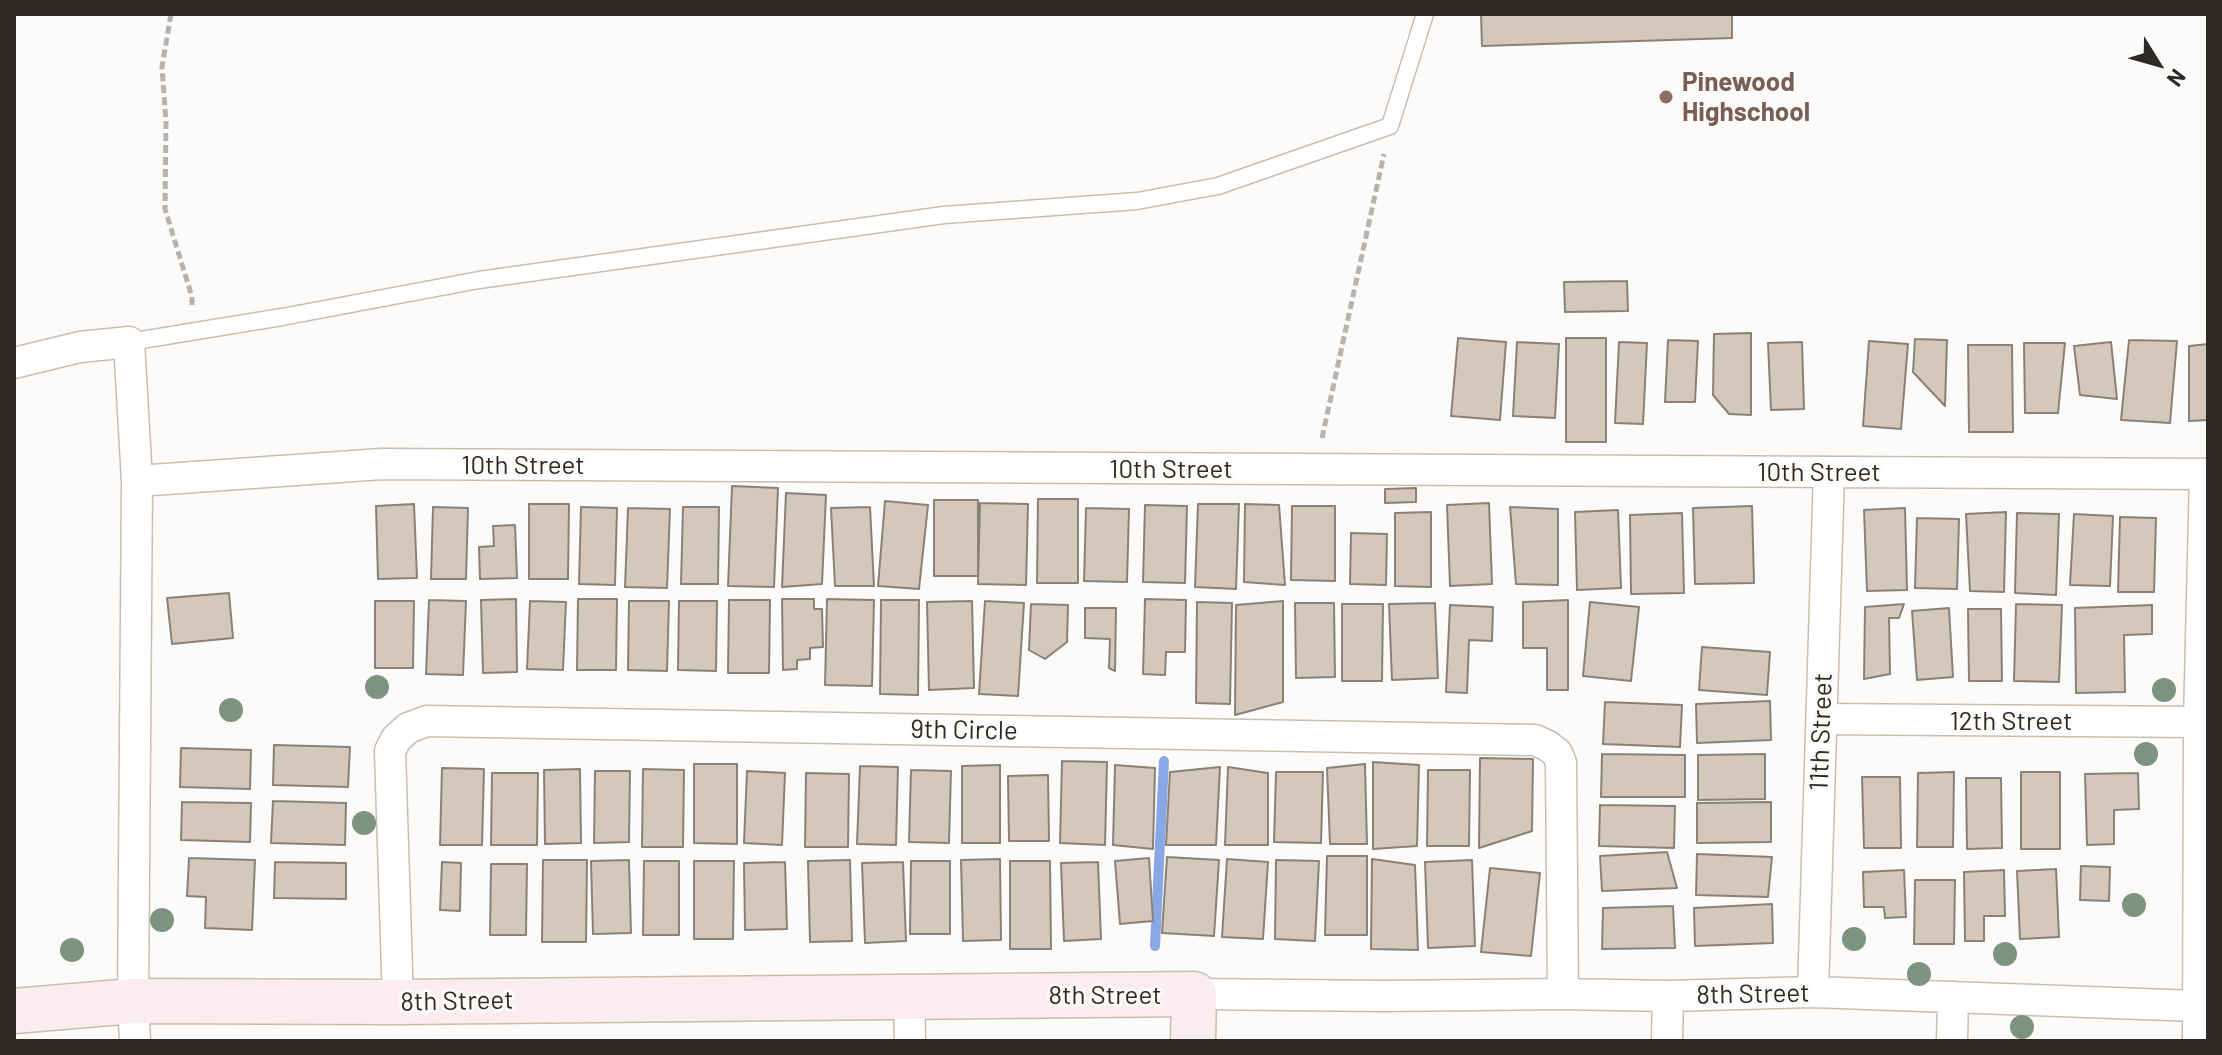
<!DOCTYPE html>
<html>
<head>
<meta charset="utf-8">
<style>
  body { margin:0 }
  #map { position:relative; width:2222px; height:1055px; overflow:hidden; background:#fdfbf9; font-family:Barlow,sans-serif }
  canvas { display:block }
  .frame { position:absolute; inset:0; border:16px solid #2d2924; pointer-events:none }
  .north { position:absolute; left:2118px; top:24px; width:80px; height:80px; -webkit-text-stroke:6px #fdfbf9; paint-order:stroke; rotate:127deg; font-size:22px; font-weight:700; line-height:32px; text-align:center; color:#2d2924 }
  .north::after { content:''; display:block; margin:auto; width:28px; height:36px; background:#2d2924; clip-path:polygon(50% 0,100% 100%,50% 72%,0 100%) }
</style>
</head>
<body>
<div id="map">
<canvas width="2222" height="1055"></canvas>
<div class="frame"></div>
<div class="north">N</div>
</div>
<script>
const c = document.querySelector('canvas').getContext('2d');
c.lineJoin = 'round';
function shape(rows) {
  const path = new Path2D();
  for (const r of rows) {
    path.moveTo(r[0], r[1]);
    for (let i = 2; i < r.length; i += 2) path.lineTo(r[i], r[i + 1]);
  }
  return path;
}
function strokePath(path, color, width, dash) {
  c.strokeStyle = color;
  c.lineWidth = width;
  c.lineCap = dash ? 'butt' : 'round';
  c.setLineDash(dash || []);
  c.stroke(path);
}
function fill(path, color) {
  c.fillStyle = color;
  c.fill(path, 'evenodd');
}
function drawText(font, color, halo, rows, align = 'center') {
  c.font = font + ' Barlow,sans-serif';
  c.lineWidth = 6;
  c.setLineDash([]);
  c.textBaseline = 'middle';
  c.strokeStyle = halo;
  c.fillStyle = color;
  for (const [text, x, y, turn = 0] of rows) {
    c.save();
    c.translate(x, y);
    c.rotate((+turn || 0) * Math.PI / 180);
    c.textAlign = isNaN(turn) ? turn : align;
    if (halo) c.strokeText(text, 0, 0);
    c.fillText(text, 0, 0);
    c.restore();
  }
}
strokePath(shape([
  [1155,946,1164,761]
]), '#8aa7e5', 10);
const building = shape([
  [1481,14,1732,14,1732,38,1482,46,1481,14],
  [1627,281,1628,311,1565,312,1564,282,1627,281],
  [1751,333,1751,415,1729,414,1713,395,1714,334,1751,333],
  [1458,338,1506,342,1500,420,1451,416,1458,338],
  [1566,338,1606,338,1606,442,1566,442,1566,338],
  [1915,339,1947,340,1945,406,1913,372,1915,339],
  [1668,340,1698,341,1695,402,1665,402,1668,340],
  [2129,340,2177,341,2170,423,2121,420,2129,340],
  [1869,341,1908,344,1901,429,1863,426,1869,341],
  [1517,342,1559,344,1555,418,1513,416,1517,342],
  [1619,342,1647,343,1643,424,1615,423,1619,342],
  [1802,342,1804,409,1771,410,1768,343,1802,342],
  [2111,342,2117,399,2080,395,2074,346,2111,342],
  [2024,343,2065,343,2058,413,2025,413,2024,343],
  [2208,344,2208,420,2189,421,2189,346,2208,344],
  [1968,345,2012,345,2013,432,1969,432,1968,345],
  [732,486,778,488,774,587,728,586,732,486],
  [1416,488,1416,502,1385,503,1385,489,1416,488],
  [786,493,826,495,822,584,782,587,786,493],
  [1038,499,1078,499,1078,583,1037,583,1038,499],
  [934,500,978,500,978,576,934,576,934,500],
  [885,501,928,505,919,589,878,586,885,501],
  [980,503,1028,504,1026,585,978,584,980,503],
  [1489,503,1492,584,1450,586,1447,505,1489,503],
  [414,504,417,578,378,579,376,506,414,504],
  [529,504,569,504,568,579,529,579,529,504],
  [1198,504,1239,504,1236,589,1195,587,1198,504],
  [1245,504,1279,505,1285,585,1244,582,1245,504],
  [1145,505,1187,506,1185,583,1143,582,1145,505],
  [1292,506,1335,506,1335,581,1291,580,1292,506],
  [1752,506,1754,583,1695,584,1693,508,1752,506],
  [433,507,468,508,466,579,431,579,433,507],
  [581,507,617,508,615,585,579,584,581,507],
  [683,507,719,507,718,584,681,584,683,507],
  [870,507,874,586,835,586,831,508,870,507],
  [1510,507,1558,509,1558,585,1516,584,1510,507],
  [628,508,670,509,667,588,625,587,628,508],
  [1086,508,1129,509,1127,582,1084,581,1086,508],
  [1905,508,1907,590,1867,591,1864,510,1905,508],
  [1618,510,1621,588,1577,590,1575,512,1618,510],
  [1431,512,1431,587,1395,586,1395,513,1431,512],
  [2006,512,2004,592,1970,591,1966,514,2006,512],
  [1682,513,1684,593,1631,594,1630,515,1682,513],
  [2017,513,2059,514,2056,595,2015,593,2017,513],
  [2074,514,2113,516,2110,586,2070,585,2074,514],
  [2120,517,2156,518,2154,592,2118,592,2120,517],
  [1917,518,1959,519,1957,589,1915,588,1917,518],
  [515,525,517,578,480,579,479,547,494,546,493,526,515,525],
  [1351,533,1387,534,1386,585,1350,584,1351,533],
  [229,593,233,638,172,644,167,598,229,593],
  [516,599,517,672,483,673,481,600,516,599],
  [578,599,617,599,616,670,577,670,578,599],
  [782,599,814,599,814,609,822,609,823,647,810,648,810,659,797,660,797,669,783,670,782,599],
  [827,599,874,600,872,686,825,685,827,599],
  [1145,599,1186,600,1185,652,1166,652,1165,675,1143,674,1145,599],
  [429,600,466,601,463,675,426,674,429,600],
  [729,600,770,600,769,673,728,673,729,600],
  [881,600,919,600,918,695,880,694,881,600],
  [1568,600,1568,690,1547,690,1547,648,1523,648,1523,602,1568,600],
  [375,601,414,601,413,668,375,668,375,601],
  [530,601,566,602,563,670,527,669,530,601],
  [629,601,669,601,667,671,628,670,629,601],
  [679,601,717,601,716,671,678,670,679,601],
  [972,601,974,688,929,690,927,602,972,601],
  [985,601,1024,603,1018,696,979,694,985,601],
  [1283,601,1283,702,1235,715,1236,605,1283,601],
  [1197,602,1232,603,1230,704,1196,703,1197,602],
  [1590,602,1639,607,1631,681,1583,676,1590,602],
  [1295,603,1334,603,1335,677,1296,678,1295,603],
  [1435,603,1438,678,1392,680,1389,604,1435,603],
  [1031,604,1068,605,1067,642,1045,659,1029,650,1031,604],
  [1342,604,1383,604,1382,681,1342,681,1342,604],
  [1904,604,1899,618,1889,618,1890,674,1864,679,1865,607,1904,604],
  [2016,604,2062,605,2059,682,2014,681,2016,604],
  [1450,605,1493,607,1492,641,1469,640,1467,693,1446,692,1450,605],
  [2152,605,2152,634,2124,635,2125,692,2076,693,2075,608,2152,605],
  [1085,608,1116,608,1115,671,1109,668,1110,639,1085,638,1085,608],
  [1949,608,1953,677,1917,680,1912,611,1949,608],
  [1968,609,2001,609,2002,681,1969,681,1968,609],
  [1702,647,1770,652,1767,695,1699,690,1702,647],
  [1770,701,1771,740,1697,743,1696,704,1770,701],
  [1605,702,1682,705,1680,747,1603,744,1605,702],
  [274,745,350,747,348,787,273,785,274,745],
  [181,748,251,750,250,789,180,787,181,748],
  [1602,754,1685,755,1685,797,1601,797,1602,754],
  [1765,754,1765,799,1698,800,1698,755,1765,754],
  [1480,758,1533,759,1532,831,1479,848,1480,758],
  [1062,761,1107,762,1105,845,1060,843,1062,761],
  [1373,762,1419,765,1417,846,1373,849,1373,762],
  [694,764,737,764,737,844,694,843,694,764],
  [1365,764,1367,844,1330,844,1327,768,1365,764],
  [1000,765,1000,843,962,843,962,766,1000,765],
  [1115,765,1155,768,1153,849,1113,845,1115,765],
  [860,766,898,767,896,845,857,844,860,766],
  [1220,767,1216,845,1166,845,1170,772,1220,767],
  [1228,767,1268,773,1268,845,1225,845,1228,767],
  [442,768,484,769,482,845,440,845,442,768],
  [580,769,581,843,545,844,544,770,580,769],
  [643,769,684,770,683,847,642,847,643,769],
  [911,770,951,771,949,843,909,842,911,770],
  [1428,770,1470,770,1469,846,1427,846,1428,770],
  [595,771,630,771,629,842,594,843,595,771],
  [747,771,785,773,782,845,744,843,747,771],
  [1276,772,1323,772,1321,843,1274,842,1276,772],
  [1954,772,1953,847,1917,847,1918,773,1954,772],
  [2021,772,2060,772,2060,849,2021,849,2021,772],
  [492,773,538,773,537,845,491,845,492,773],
  [806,773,849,774,848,847,805,847,806,773],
  [2138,773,2139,809,2114,810,2114,844,2087,845,2085,774,2138,773],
  [1048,775,1049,841,1009,841,1008,776,1048,775],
  [1862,777,1900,777,1901,848,1864,848,1862,777],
  [1966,778,2001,778,2002,848,1967,849,1966,778],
  [273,801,346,803,345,845,271,843,273,801],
  [182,802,251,803,250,842,181,840,182,802],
  [1771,802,1771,842,1697,843,1697,803,1771,802],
  [1600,805,1675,806,1674,848,1599,846,1600,805],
  [1667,852,1677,888,1602,891,1600,856,1667,852],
  [1697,854,1772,857,1768,897,1696,895,1697,854],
  [1327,856,1367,856,1367,935,1325,935,1327,856],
  [1167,857,1219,860,1214,936,1162,933,1167,857],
  [189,858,255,860,252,930,205,928,206,897,187,896,189,858],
  [1149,858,1153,921,1120,924,1115,861,1149,858],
  [1000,859,1001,940,963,941,961,860,1000,859],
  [1227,859,1268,862,1263,939,1222,937,1227,859],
  [1372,859,1415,865,1418,950,1371,949,1372,859],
  [543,860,587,860,586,942,542,942,543,860],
  [629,860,631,933,593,934,591,861,629,860],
  [850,860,852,941,810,942,808,861,850,860],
  [1276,860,1319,861,1315,941,1275,939,1276,860],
  [1472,860,1475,946,1428,948,1425,862,1472,860],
  [644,861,679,861,679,935,643,935,644,861],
  [694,861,734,861,733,939,694,939,694,861],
  [911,861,950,861,950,934,910,934,911,861],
  [1010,861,1050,861,1051,949,1010,949,1010,861],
  [275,862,346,863,346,899,274,898,275,862],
  [442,862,461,863,460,911,440,910,442,862],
  [785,862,787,929,745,930,744,863,785,862],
  [903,862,906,941,865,943,862,863,903,862],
  [1098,862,1101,939,1064,941,1061,863,1098,862],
  [491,864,527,864,526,935,490,935,491,864],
  [2081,866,2110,867,2109,901,2080,900,2081,866],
  [1490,868,1540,873,1531,956,1481,952,1490,868],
  [2056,869,2059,937,2020,939,2017,871,2056,869],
  [1904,870,1906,917,1885,918,1884,907,1864,907,1863,872,1904,870],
  [2004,870,2005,916,1984,916,1984,941,1965,941,1964,872,2004,870],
  [1915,880,1955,880,1954,944,1914,944,1915,880],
  [1772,904,1773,943,1695,946,1694,908,1772,904],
  [1673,906,1675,948,1602,949,1603,908,1673,906]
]);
fill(building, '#d4c8bc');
strokePath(building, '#8b8075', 2);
const lane = shape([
  [129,342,282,317,479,280,944,215,1137,201,1218,186,1390,126,1425,14]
]);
const street = shape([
  [14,363,80,347,129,342,137,481,133,1001,135,1041],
  [137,481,382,464,2208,474],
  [1822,719,2199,722],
  [1813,992,1829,472],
  [1194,994,1384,996,1563,994,1668,996,1813,992,2197,1006],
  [909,996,910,1041],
  [398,1002,390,751,396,739,408,728,427,721,1535,740,1548,746,1557,753,1561,763,1563,994],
  [1667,1041,1668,996],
  [1952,1041,1953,997],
  [2198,1041,2199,722,2205,474]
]);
const secondary = shape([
  [14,1011,133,1001,398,1002,1194,994,1193,1041]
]);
strokePath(lane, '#c9bdb1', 19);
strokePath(street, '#c9bdb1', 33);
strokePath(secondary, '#c9bdb1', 47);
strokePath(shape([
  [171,14,162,67,166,122,165,209,192,297,192,307],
  [1322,438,1384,154]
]), '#b5b2af', 5, [8, 4]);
strokePath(lane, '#fff', 16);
strokePath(street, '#fff', 30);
strokePath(secondary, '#fbecef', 44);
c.fillStyle = '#7c937f';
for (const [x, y] of [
  [377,687],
  [2164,690],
  [231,710],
  [2146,754],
  [364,823],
  [2134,905],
  [162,920],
  [1854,939],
  [72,950],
  [2005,954],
  [1919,974],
  [2022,1027]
]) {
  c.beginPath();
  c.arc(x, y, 12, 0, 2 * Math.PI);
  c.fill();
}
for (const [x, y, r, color] of [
  [1666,97,8,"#8d6e63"]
]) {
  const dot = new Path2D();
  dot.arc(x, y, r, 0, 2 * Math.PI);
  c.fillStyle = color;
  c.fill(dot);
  strokePath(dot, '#fdfbf9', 3);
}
drawText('bold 26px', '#785e54', '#fdfbf9', [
  ["Pinewood",1682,82],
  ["Highschool",1682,112]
], 'left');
drawText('26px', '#2d2924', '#fdfbf9', [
  ["10th Street",523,465],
  ["10th Street",1171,469],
  ["10th Street",1819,472],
  ["12th Street",2011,721],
  ["9th Circle",964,730,1],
  ["11th Street",1821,732,-88],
  ["8th Street",1753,994,-1],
  ["8th Street",1105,995],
  ["8th Street",457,1001,-1]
]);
</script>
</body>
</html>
